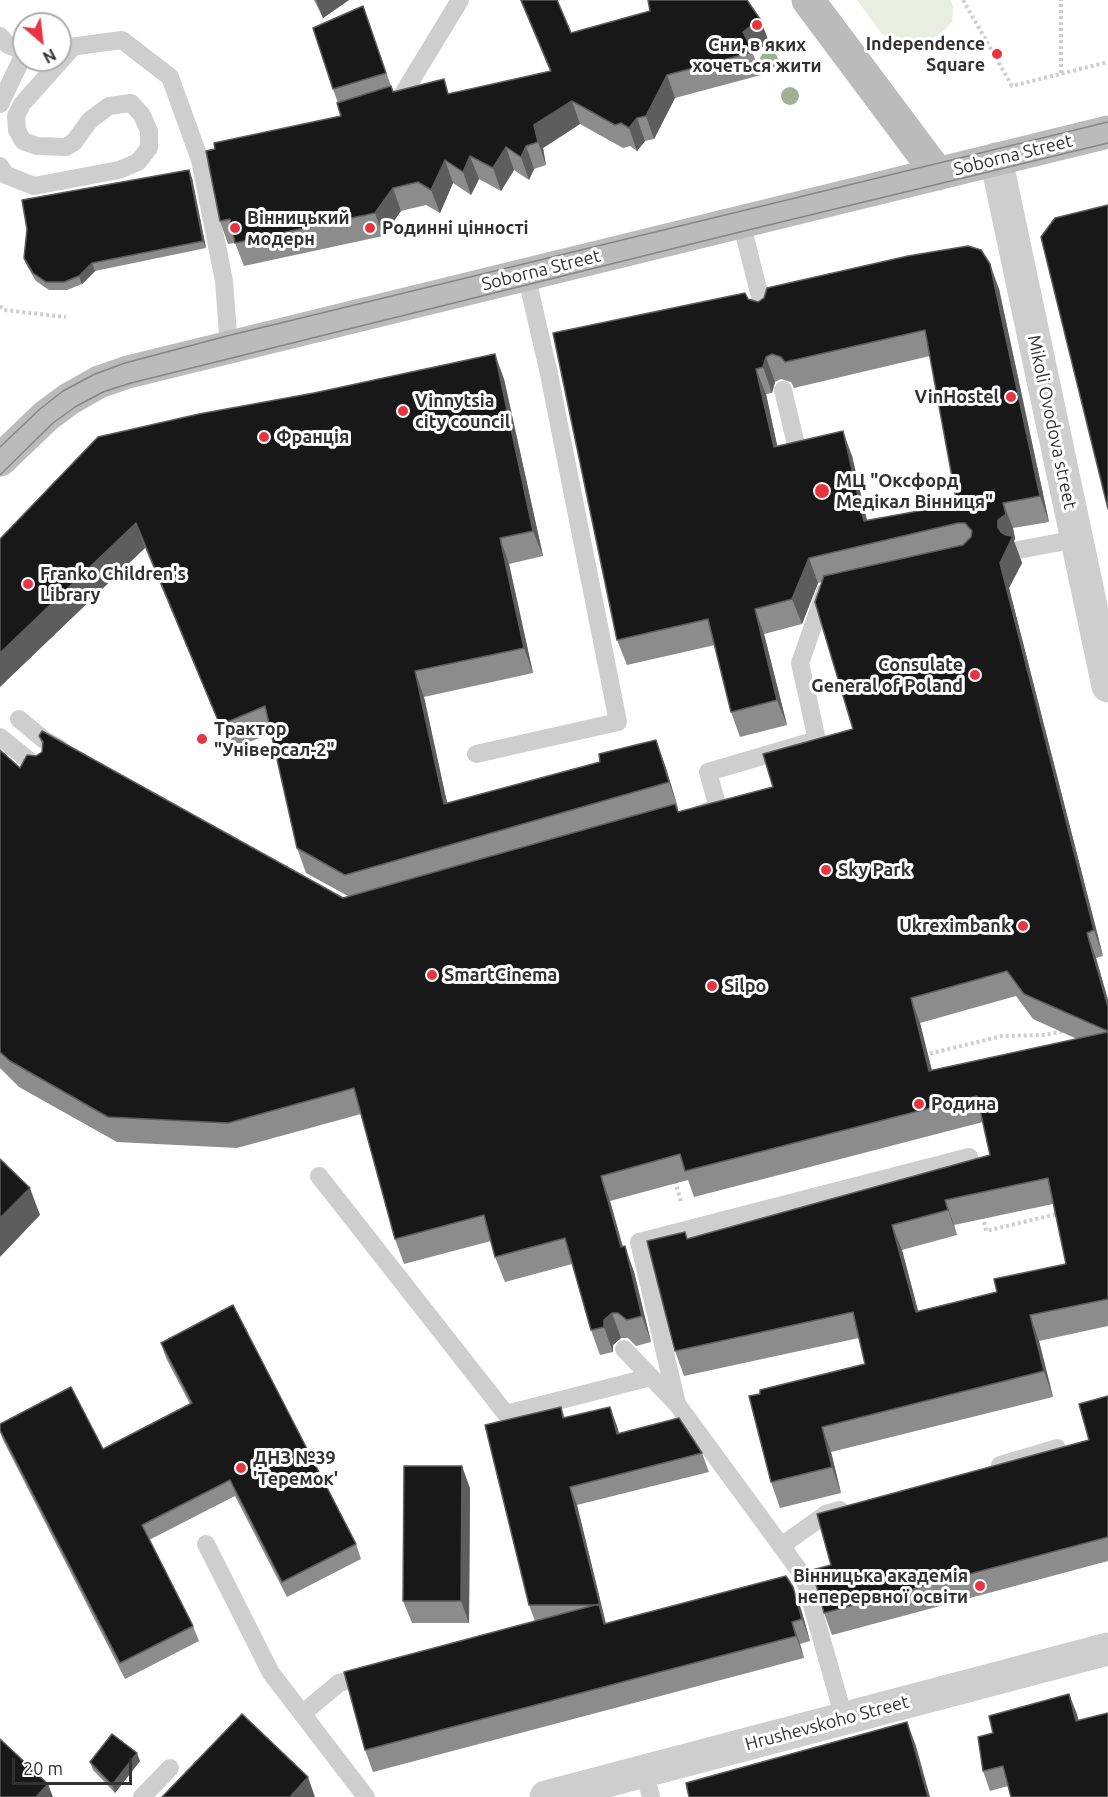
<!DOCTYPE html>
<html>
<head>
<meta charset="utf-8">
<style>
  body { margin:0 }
  #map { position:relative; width:1108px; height:1797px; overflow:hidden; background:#fff; font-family:Ubuntu,sans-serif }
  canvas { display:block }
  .north { position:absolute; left:12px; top:12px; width:60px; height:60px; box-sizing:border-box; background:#fff; border:2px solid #adadad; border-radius:50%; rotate:152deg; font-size:16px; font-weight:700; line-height:24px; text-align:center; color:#313131 }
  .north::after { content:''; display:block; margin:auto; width:21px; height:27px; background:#e93341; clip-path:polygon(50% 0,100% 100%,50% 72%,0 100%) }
  .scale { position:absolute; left:12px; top:1758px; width:120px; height:27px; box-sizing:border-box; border:3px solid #313131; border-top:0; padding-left:8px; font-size:18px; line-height:21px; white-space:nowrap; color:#313131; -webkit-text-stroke:4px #fff; paint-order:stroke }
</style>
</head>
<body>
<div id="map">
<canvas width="1108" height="1797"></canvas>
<div class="north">N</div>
<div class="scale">20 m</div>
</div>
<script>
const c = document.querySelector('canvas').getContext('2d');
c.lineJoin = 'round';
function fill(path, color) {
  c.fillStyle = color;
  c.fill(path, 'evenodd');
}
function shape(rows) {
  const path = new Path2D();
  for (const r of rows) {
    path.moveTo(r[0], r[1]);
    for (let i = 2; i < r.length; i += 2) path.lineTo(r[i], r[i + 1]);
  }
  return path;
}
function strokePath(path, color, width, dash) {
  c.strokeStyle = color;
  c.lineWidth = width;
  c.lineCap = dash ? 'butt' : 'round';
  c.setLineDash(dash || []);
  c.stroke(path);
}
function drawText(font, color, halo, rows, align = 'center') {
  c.font = font + ' Ubuntu,sans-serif';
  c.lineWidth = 6;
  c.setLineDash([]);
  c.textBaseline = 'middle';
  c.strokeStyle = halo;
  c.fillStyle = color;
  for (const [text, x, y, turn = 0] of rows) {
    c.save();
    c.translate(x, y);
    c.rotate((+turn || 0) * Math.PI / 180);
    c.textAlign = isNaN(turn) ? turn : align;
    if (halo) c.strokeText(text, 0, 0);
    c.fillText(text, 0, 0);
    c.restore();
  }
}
fill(shape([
  [857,0,951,0,953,7,952,22,939,35,924,42,895,41,882,34]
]), '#e8eee0');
strokePath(shape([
  [963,0,1012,86,1108,62],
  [1061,73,1061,0],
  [0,306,4,310,66,317],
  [924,1055,1002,1036,1045,1035,1064,1031],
  [675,1181,681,1202],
  [983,1216,986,1231,1061,1213]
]), '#cecece', 4, [3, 3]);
strokePath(shape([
  [0,36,8,45,24,51],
  [62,48,122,40,170,77,200,160,224,281,229,347],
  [388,101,401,97,460,0],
  [0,104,24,54],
  [0,166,6,175,34,186,119,170,138,162,149,148,149,131,142,115,131,103,109,106,90,120,74,142,66,147,37,146,23,141,17,130,16,116,22,104,73,47],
  [741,222,765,316],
  [783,390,798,453],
  [1018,550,1077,539],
  [19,719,43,739,59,748],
  [0,737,42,771],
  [476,754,618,722,549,374,526,274],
  [702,813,718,808,708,772,817,740,800,663,825,592,828,591],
  [319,1176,506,1414,651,1377],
  [624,1349,677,1404,804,1577,844,1718],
  [677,1404,639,1242,969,1157],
  [1000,1465,1057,1448],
  [206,1544,271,1673,366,1797],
  [781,1546,826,1514,840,1510],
  [302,1714,339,1683,370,1675],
  [644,1770,651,1797],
  [142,1797,170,1768]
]), '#cecece', 18);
strokePath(shape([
  [996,159,1108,686],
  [546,1797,1108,1649]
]), '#cecece', 33);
strokePath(shape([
  [808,0,938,174],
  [0,460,46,416,69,399,99,382,128,372,1108,132]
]), '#bbb', 33);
strokePath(shape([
  [0,447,40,409,63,391,95,374,125,363,227,336,1108,122],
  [0,475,53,423,75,407,103,392,131,383,744,231,1108,143]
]), '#868686', 1.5);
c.fillStyle = '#a1b094';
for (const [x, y] of [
  [769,60],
  [790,96]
]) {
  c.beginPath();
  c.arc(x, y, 9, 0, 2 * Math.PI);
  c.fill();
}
fill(shape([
  [314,0,349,0,323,18],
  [520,0,557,0,571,33,650,11,760,19,769,42,753,54,761,75,675,98,654,139,645,141,637,151,630,146,623,148,580,124,543,148,546,165,534,169,529,180,514,170,501,191,479,179,471,195,453,183,440,213,426,205,401,211,383,236,244,266,235,243,228,244,220,221,215,149,341,116,338,103,333,89,363,6,393,92,450,94,550,71],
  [192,178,206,248,95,271,82,284,67,290,49,290,36,281,27,266,24,258],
  [999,289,1049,522,1013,528,1015,539,1014,541,1022,563,1009,588,1103,956,1096,958,1108,1000,1108,1326,1039,1341,1053,1397,831,1452,841,1493,780,1508,771,1482,865,1364,859,1338,684,1376,675,1351,688,1239,990,1155,983,1122,694,1197,688,1180,610,1201,623,1247,634,1272,651,1342,636,1346,628,1338,621,1338,613,1345,613,1352,600,1355,591,1330,572,1264,505,1282,495,1257,491,1241,404,1264,395,1239,361,1114,237,1148,117,1142,19,1087,0,1068,0,750,20,768,42,752,43,747,39,736,343,898,348,896,306,873,297,848,271,733,230,750,145,548,0,539,504,379,543,556,509,564,533,673,424,697,447,803,665,765,678,808,677,808,679,812,773,787,853,729,822,582,818,583,802,624,764,634,787,725,740,737,731,712,715,645,627,665,617,640,748,299,758,302],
  [930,356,957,504,867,520,852,456,777,446,766,394,772,393,775,382,781,379,791,382,794,388],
  [1016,996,1033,1019,1077,1039,932,1070,920,1023],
  [1053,1204,1066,1264,997,1292,918,1311,902,1250,957,1235,954,1225],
  [161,1343,356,1544,361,1559,287,1597,235,1496,149,1540,193,1626,199,1641,125,1679,3,1440,0,1432,0,1424,103,1449,190,1404,166,1358],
  [1108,1396,1108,1561,832,1635,824,1613,831,1565,1089,1440],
  [561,1407,565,1418,610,1407,619,1433,702,1453,709,1472,577,1505,606,1624,801,1609,810,1641,800,1644,804,1658,373,1772,365,1750,535,1621,529,1605],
  [470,1488,469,1623,412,1623,403,1601],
  [1077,1714,1078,1721,1008,1786,990,1791,983,1771],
  [140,1761,115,1793,93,1770,90,1762]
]), '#8c8c8c');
fill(shape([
  [316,0,349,0,323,18],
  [760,19,769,42,753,54,743,32],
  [667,75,675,98,654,139,646,116],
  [572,101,580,124,543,148,546,165,538,142,534,125],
  [637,118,645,141,637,151,629,128],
  [526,146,534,169,529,180,521,157],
  [506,147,514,170,501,191,493,168],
  [470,156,479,179,471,195,463,172],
  [445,160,453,183,440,213,431,190],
  [189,170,192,178,206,248,203,241],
  [393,188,401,211,383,236,375,213],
  [92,263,95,271,82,284,79,276],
  [990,264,999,289,1049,522,1040,496],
  [495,354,504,379,543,556,533,531],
  [766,357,775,382,772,393,763,367],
  [756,369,766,394,783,472,774,447],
  [843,431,852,456,872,543,864,521],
  [1003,503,1013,528,1015,539,1014,541,1022,563,1009,588,1103,956,1094,930,1000,563,998,527,998,520],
  [136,523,145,548,0,687,0,653],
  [500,538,509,564,533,673,524,648],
  [809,558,818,583,802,624,792,599],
  [755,609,764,634,787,725,777,700],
  [415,671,424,697,453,830,444,804],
  [656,740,665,765,678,808,669,782],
  [1087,933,1096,958,1108,1000,1108,1007],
  [911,998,920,1023,938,1096,929,1071],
  [601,1176,610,1201,630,1273,621,1247],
  [30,1188,40,1215,0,1257,0,1218],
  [945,1200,954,1225,957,1235,948,1210],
  [892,1225,902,1250,925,1337,916,1312],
  [625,1246,634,1272,651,1342,642,1316],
  [612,1313,621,1338,613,1345,613,1352,604,1327,604,1320],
  [1030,1315,1039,1341,1053,1397,1044,1371],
  [610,1407,617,1426,624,1452,617,1434],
  [822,1427,831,1452,841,1493,832,1467],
  [462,1466,470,1488,469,1623,461,1601],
  [570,1487,577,1505,606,1624,600,1605],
  [793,1587,801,1609,810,1641,802,1619],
  [599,1604,607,1627,604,1624],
  [792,1622,800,1644,804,1658,796,1636],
  [1069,1694,1077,1714,1083,1741,1076,1721],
  [907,1722,916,1746,930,1797,928,1797],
  [137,1753,140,1761,115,1793,112,1785],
  [308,1777,315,1797,290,1797],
  [48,1784,53,1797,36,1797]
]), '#5d5d5d');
const building = shape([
  [521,0,557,0,571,33,650,11,648,0,747,0,760,19,743,32,753,52,667,75,646,116,637,118,629,128,621,123,615,125,572,101,534,125,538,142,526,146,521,157,506,147,493,168,470,156,463,172,445,160,431,190,418,182,393,188,375,213,235,243,230,219,220,221,206,151,215,149,214,143,341,116,337,103,391,86,393,92,444,79,448,94,551,71,521,0],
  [363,6,386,73,333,89,313,28,363,6],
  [189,170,203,241,92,263,79,276,64,282,46,282,33,273,24,258,27,229,22,200,189,170],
  [1108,205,1108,509,1041,237,1055,218,1108,205],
  [968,246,981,250,990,264,1040,496,1003,503,1006,514,998,520,998,527,1001,532,1006,535,1012,536,1012,538,1000,563,1094,930,1087,933,1108,1007,1108,1031,1024,994,1007,971,911,998,929,1071,1108,1032,1108,1299,1030,1315,1044,1371,822,1427,832,1467,771,1482,749,1396,760,1394,760,1390,865,1364,853,1312,675,1351,647,1241,685,1232,687,1239,990,1155,977,1096,685,1171,680,1154,601,1176,621,1247,625,1246,642,1316,627,1320,618,1313,612,1313,604,1320,604,1327,591,1330,565,1238,495,1257,484,1215,395,1239,354,1088,228,1123,108,1117,10,1061,0,1052,0,750,20,768,27,755,36,756,42,752,43,742,39,736,42,731,343,898,675,804,678,812,773,787,763,754,853,729,815,602,824,576,963,545,971,537,972,531,965,523,958,523,809,558,792,599,755,609,777,700,731,712,708,619,617,640,553,333,745,293,748,299,758,302,764,298,767,288,908,256,968,246],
  [925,330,957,504,864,521,843,431,774,447,756,369,763,367,766,357,772,354,781,357,785,362,925,330],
  [1048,1178,1066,1264,994,1279,997,1292,916,1312,892,1225,948,1210,945,1200,1048,1178],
  [495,354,533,531,500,538,524,648,415,671,444,804,600,762,599,754,656,740,669,782,345,875,297,848,265,706,220,725,136,523,0,653,0,539,98,437,199,414,314,393,495,354],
  [0,1159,30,1188,0,1218,0,1159],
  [233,1305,356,1544,282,1582,230,1480,142,1525,193,1626,120,1663,0,1430,0,1424,71,1387,103,1449,192,1403,161,1343,233,1305],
  [1108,1396,1108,1537,824,1613,812,1570,831,1565,817,1514,1089,1440,1079,1404,1108,1396],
  [561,1407,563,1418,610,1407,617,1434,679,1418,702,1453,570,1487,600,1605,529,1605,485,1425,561,1407],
  [404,1466,462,1466,461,1601,403,1601,404,1466],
  [786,1576,793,1587,802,1619,792,1622,796,1636,365,1750,344,1672,599,1604,604,1624,786,1576],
  [1069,1694,1076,1721,1108,1713,1108,1797,1011,1797,1003,1766,983,1771,978,1737,993,1733,989,1716,1069,1694],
  [242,1714,308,1777,290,1797,162,1797,242,1714],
  [907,1722,928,1797,689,1797,686,1783,907,1722],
  [112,1734,137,1753,112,1785,90,1762,112,1734],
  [0,1739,48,1784,36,1797,0,1797,0,1739]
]);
fill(building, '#181818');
strokePath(building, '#5d5d5d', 1.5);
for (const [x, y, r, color] of [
  [757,25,6,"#e93341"],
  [997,54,6,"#e93341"],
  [235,228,6,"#e93341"],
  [370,228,6,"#e93341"],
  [1011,397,6,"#e93341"],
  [403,411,6,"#e93341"],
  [264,437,6,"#e93341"],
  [822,491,8,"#e93341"],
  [28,584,6,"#e93341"],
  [975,675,6,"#e93341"],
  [202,739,6,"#e93341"],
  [826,870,6,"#e93341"],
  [1023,926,6,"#e93341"],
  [432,975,6,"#e93341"],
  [712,986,6,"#e93341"],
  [919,1104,6,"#e93341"],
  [241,1468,6,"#e93341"],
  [980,1586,6,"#e93341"]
]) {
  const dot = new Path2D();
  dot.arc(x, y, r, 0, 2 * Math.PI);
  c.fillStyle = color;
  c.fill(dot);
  strokePath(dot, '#fff', 2);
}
drawText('bold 18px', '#313131', '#fff', [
  ["Independence",985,44,"right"],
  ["Square",985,65,"right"],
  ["Сни, в яких",757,45,"center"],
  ["хочеться жити",757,66,"center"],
  ["Вінницький",247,218],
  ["модерн",247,239],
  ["Родинні цінності",382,228],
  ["VinHostel",999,397,"right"],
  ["Vinnytsia",415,401],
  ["city council",415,422],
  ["Франція",276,437],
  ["МЦ \"Оксфорд",836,481],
  ["Медікал Вінниця\"",836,502],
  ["Franko Children's",40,574],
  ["Library",40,595],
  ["Consulate",963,665,"right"],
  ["General of Poland",963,686,"right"],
  ["Трактор",214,729],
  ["\"Універсал-2\"",214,750],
  ["Sky Park",838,870],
  ["Ukreximbank",1011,926,"right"],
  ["SmartCinema",444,975],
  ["Silpo",724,986],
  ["Родина",931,1104],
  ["ДНЗ №39",253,1458],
  ["'Теремок'",253,1479],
  ["Вінницька академія",968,1576,"right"],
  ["неперервної освіти",968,1597,"right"]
], 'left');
drawText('18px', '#313131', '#fff', [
  ["Soborna Street",1013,155,-14],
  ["Soborna Street",541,270,-14],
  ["Mikoli Ovodova street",1052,422,78],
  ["Hrushevskoho Street",827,1723,-15]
]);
</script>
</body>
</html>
